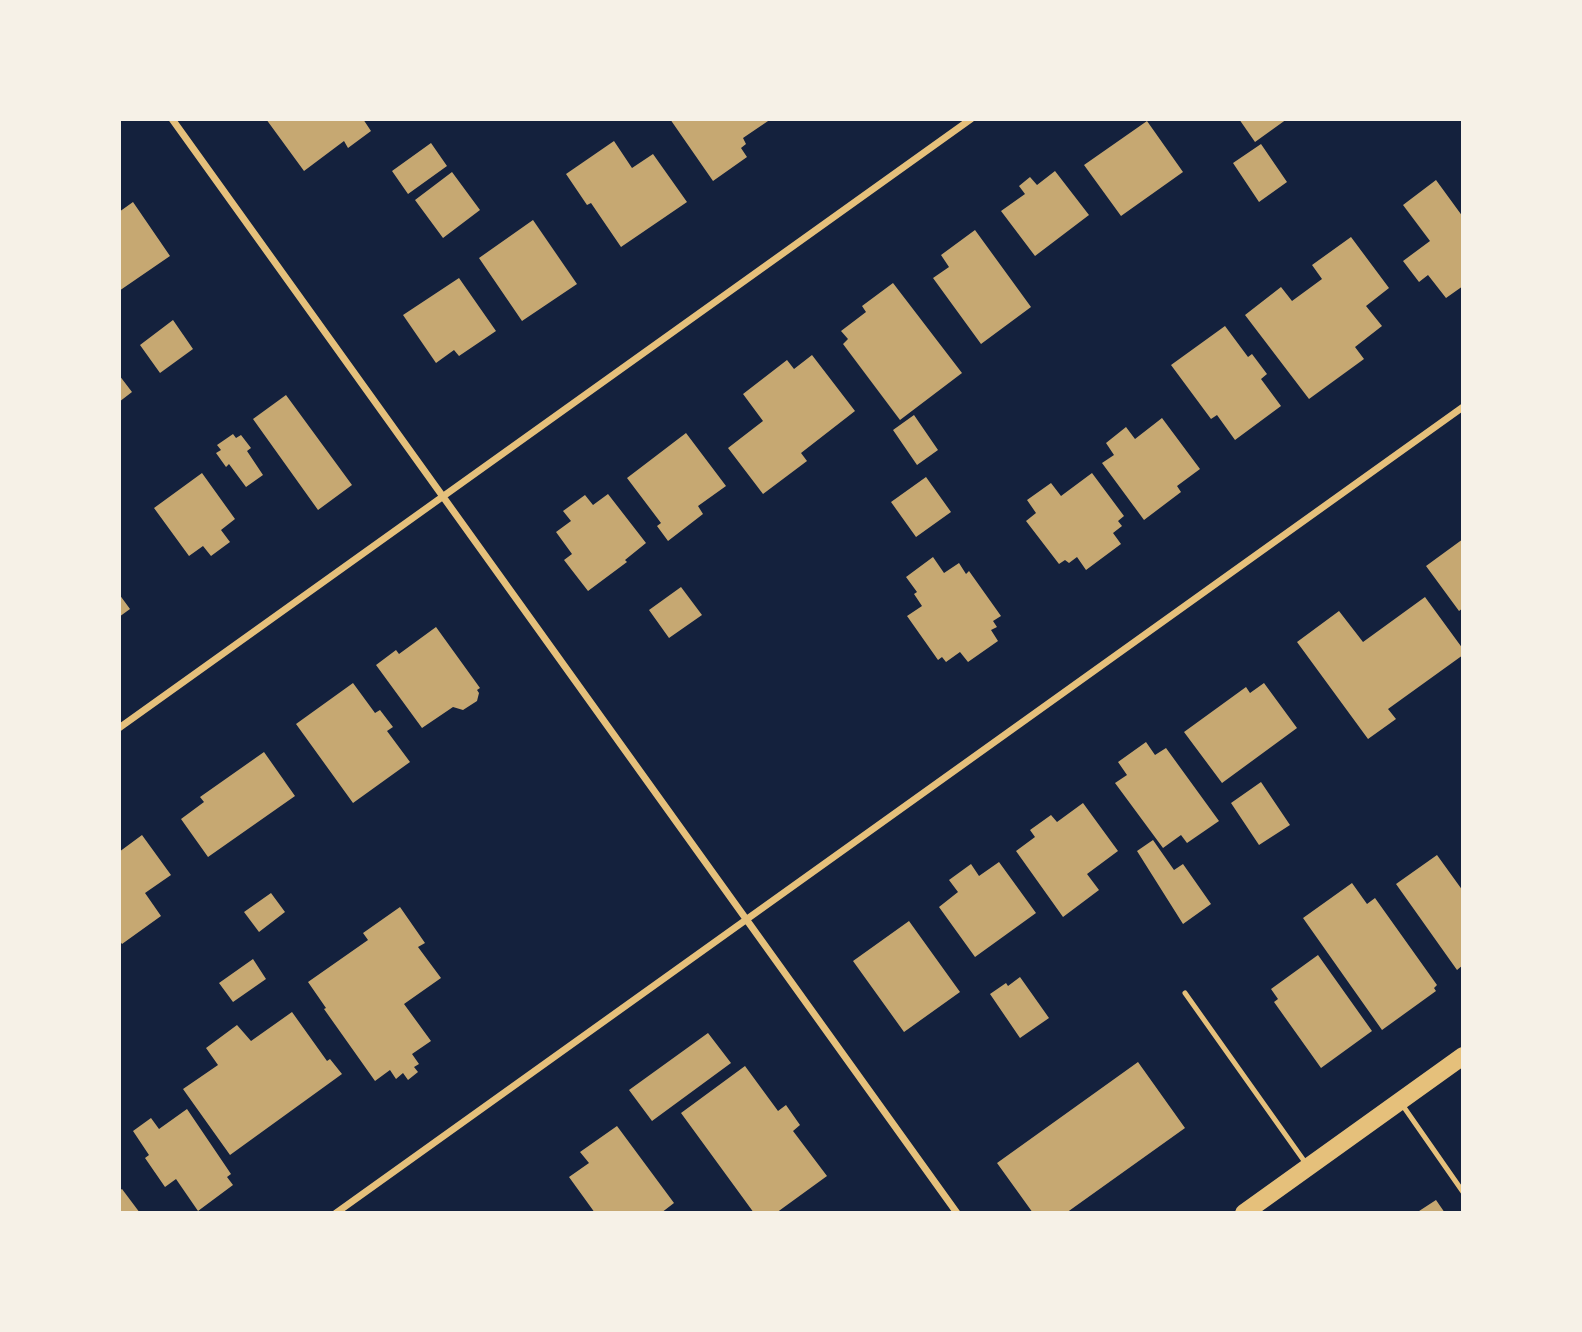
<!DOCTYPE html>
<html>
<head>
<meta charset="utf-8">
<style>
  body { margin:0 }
  #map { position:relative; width:1582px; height:1332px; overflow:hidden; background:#14213d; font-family:"Source Sans 3",sans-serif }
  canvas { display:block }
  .frame { position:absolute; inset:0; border:121px solid #f6f1e7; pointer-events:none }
</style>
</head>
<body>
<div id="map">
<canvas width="1582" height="1332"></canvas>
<div class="frame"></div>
</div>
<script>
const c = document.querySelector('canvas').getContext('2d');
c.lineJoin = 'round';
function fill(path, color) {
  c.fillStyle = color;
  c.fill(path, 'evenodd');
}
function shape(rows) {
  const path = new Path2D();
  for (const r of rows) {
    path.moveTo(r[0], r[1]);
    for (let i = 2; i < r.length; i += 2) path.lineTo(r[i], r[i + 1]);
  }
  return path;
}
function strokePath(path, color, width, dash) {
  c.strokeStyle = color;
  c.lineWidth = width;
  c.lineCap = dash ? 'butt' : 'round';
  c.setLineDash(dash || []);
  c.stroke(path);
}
fill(shape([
  [266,119,363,119,371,131,348,148,344,141,304,171],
  [670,119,771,119,743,138,746,144,741,148,747,157,713,181],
  [1239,119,1287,119,1255,142],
  [1147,121,1183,172,1121,216,1084,165],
  [614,141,632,168,653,154,687,202,621,247,591,203,587,205,566,174],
  [431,143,447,166,408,194,392,171],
  [1261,144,1287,182,1259,202,1233,163],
  [1055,171,1089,215,1035,256,1001,211,1025,194,1019,186,1030,177,1037,185],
  [452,172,480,210,443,238,415,200],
  [1436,180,1463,217,1463,286,1446,298,1428,275,1419,282,1403,261,1430,241,1403,205],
  [133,202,170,256,119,291,119,212],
  [533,220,577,284,522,321,479,258],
  [975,230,1031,307,981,344,933,278,949,267,941,255],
  [1351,237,1389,288,1366,306,1382,326,1355,347,1364,359,1309,399,1245,315,1281,287,1292,301,1322,279,1312,265],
  [459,278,496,331,459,356,454,350,436,363,403,315],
  [893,283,962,373,900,420,843,344,848,339,841,331,866,312,862,306],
  [173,320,193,349,160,373,140,345],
  [1225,326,1248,357,1252,354,1267,374,1261,379,1281,406,1235,440,1217,415,1211,419,1171,365],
  [812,355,855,411,801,453,807,461,763,494,728,448,763,421,743,394,787,360,794,369],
  [119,375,132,392,119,402],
  [286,395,352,485,318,510,253,419],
  [914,415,938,450,917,465,893,430],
  [1162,418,1200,469,1177,486,1181,492,1144,520,1102,463,1114,455,1106,443,1126,427,1135,439],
  [686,433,726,486,698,506,703,514,668,541,657,526,661,523,627,478],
  [233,434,236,438,241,435,251,448,247,451,263,475,246,487,229,464,226,467,216,453,221,450,217,445],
  [202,473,235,519,221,530,230,542,211,556,203,546,189,556,154,508],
  [1092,473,1124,516,1118,521,1122,526,1113,533,1121,544,1086,570,1077,557,1069,563,1065,560,1059,564,1026,521,1036,513,1027,500,1051,483,1061,496],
  [926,477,951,512,916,537,891,502],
  [608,494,646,543,625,560,627,562,588,591,564,560,572,554,556,532,571,521,563,511,585,495,593,505],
  [1463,539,1463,608,1459,611,1426,566],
  [933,557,944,573,959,563,966,574,969,571,1001,616,993,621,997,627,991,630,998,641,968,662,960,652,946,662,942,657,938,660,907,616,922,606,914,594,917,592,906,577],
  [681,587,702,615,669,638,649,610],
  [119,594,130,609,119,617],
  [1425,597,1463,649,1463,655,1388,709,1396,719,1368,739,1297,642,1339,611,1363,642],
  [436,627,480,688,477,690,479,693,477,701,463,710,453,707,422,728,376,665,396,650,399,654],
  [353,683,375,713,380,710,393,727,387,731,410,762,353,803,296,724],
  [1264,683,1297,728,1222,783,1184,732,1246,687,1250,693],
  [1146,742,1155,755,1166,748,1219,821,1187,843,1181,835,1163,848,1115,783,1127,775,1118,762],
  [264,752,295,796,208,857,181,819,204,802,200,797],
  [1261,782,1290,825,1259,845,1231,803],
  [1083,803,1118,851,1087,874,1099,890,1063,917,1016,851,1035,837,1030,830,1051,815,1057,822],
  [142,835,171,875,145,893,161,916,122,944,119,940,119,852],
  [1153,840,1174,870,1183,864,1211,904,1183,924,1137,851],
  [1437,855,1463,891,1463,965,1457,970,1396,884],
  [999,862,1036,913,975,957,939,907,958,892,949,880,971,864,979,876],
  [1352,883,1367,904,1375,898,1437,985,1434,988,1436,991,1382,1030,1303,918],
  [271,893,285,912,259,932,244,912],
  [400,907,425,943,418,947,441,978,404,1004,431,1041,412,1054,419,1064,414,1067,418,1072,408,1080,403,1073,396,1079,390,1070,375,1081,324,1009,326,1008,308,982,368,940,363,933],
  [909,921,960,992,904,1032,853,961],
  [1318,955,1372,1031,1321,1068,1274,1002,1278,999,1271,989],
  [253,959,266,979,233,1002,219,983],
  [1020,977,1049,1018,1020,1038,990,994,1006,983,1008,986],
  [292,1012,327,1061,330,1059,342,1074,230,1155,183,1089,218,1065,206,1048,237,1025,251,1041],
  [708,1033,731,1063,652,1121,629,1090],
  [1138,1062,1185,1128,1066,1213,1033,1213,997,1163],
  [745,1066,778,1111,786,1105,800,1125,793,1131,827,1176,776,1213,754,1213,681,1113],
  [187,1109,231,1174,227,1177,233,1185,198,1211,176,1179,165,1187,145,1158,149,1155,133,1131,151,1118,159,1129],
  [617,1126,674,1203,661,1213,595,1213,569,1177,589,1163,580,1152],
  [122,1189,140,1213,119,1213,119,1191],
  [1436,1200,1445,1213,1416,1213]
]), '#c6a872');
strokePath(shape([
  [1185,993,1307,1165],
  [1401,1103,1463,1192]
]), '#e5c07b', 5);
strokePath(shape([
  [172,119,957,1213],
  [119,728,971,119],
  [336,1213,1463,407]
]), '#e5c07b', 7);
strokePath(shape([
  [1244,1213,1463,1056]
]), '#e5c07b', 18);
</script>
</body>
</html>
